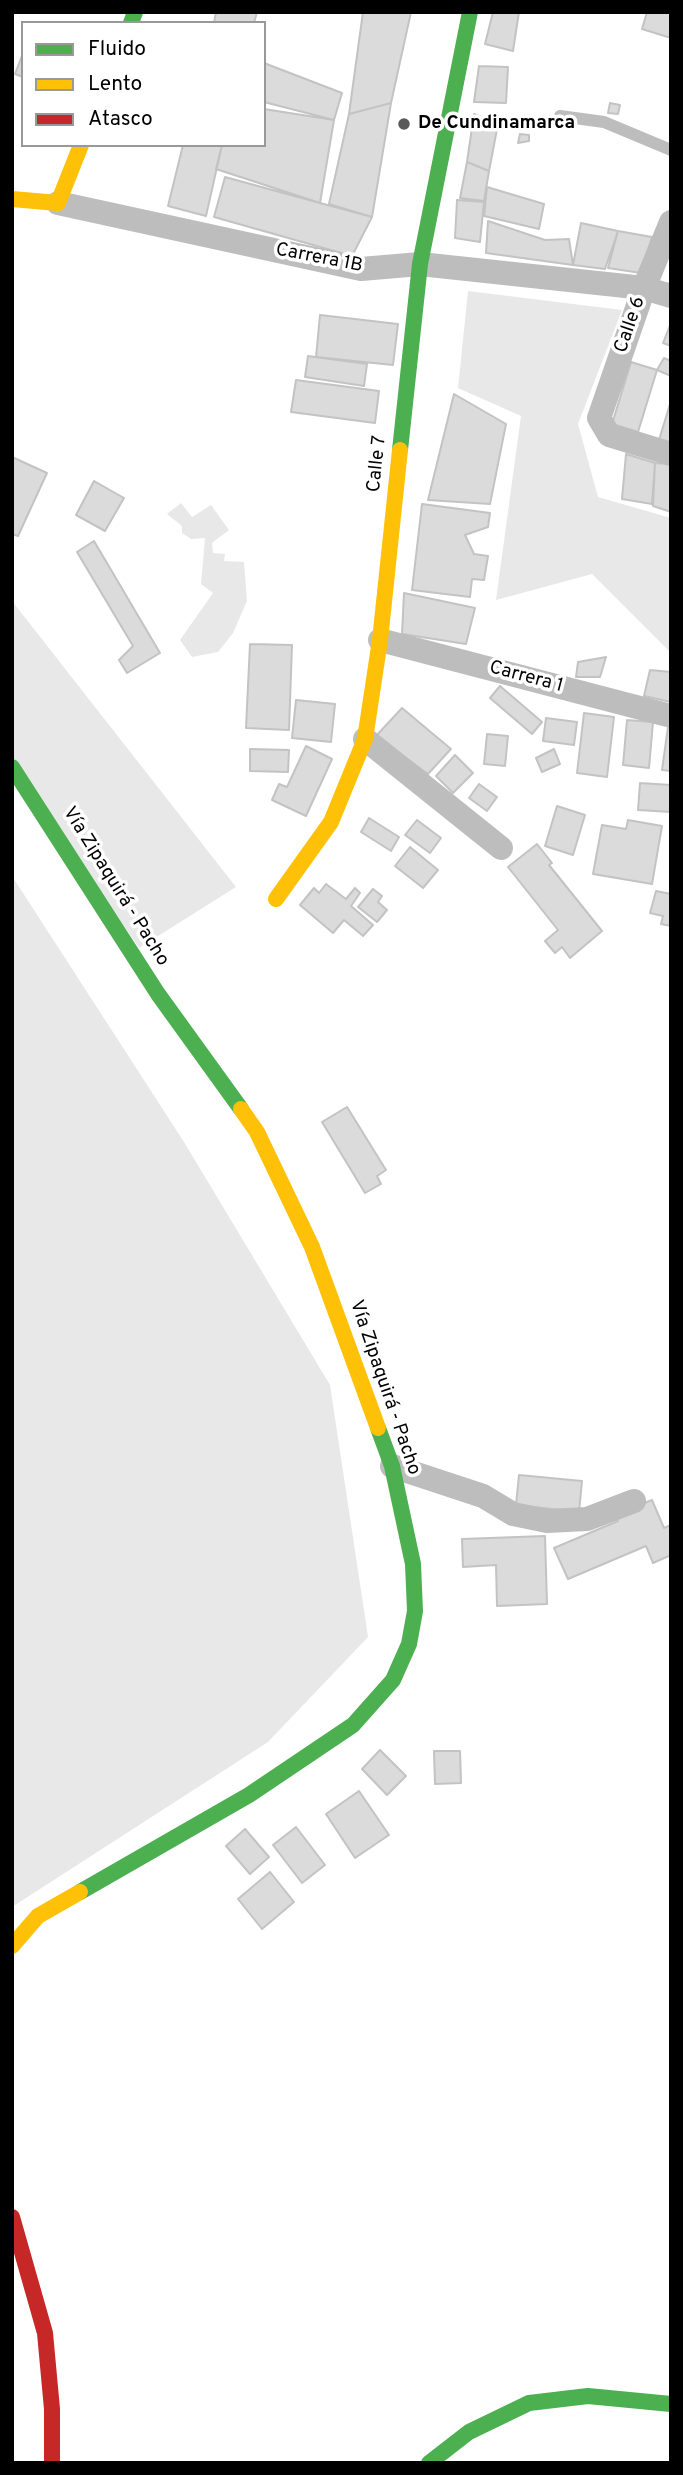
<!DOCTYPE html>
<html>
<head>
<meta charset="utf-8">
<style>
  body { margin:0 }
  #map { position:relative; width:683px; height:2475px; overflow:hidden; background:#fff; font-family:Overpass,sans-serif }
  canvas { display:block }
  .frame { position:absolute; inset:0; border:14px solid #000; pointer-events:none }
  .legend { position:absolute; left:21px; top:21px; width:245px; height:126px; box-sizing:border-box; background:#fff; border:2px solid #999; margin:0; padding:9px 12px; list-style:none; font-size:21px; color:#000 }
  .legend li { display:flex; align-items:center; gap:14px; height:35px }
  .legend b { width:35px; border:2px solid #999 }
</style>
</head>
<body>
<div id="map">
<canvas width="683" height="2475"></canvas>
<div class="frame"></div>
<ul class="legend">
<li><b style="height:9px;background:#4caf50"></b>Fluido</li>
<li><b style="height:9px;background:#ffc107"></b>Lento</li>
<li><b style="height:9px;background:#c62828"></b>Atasco</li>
</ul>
</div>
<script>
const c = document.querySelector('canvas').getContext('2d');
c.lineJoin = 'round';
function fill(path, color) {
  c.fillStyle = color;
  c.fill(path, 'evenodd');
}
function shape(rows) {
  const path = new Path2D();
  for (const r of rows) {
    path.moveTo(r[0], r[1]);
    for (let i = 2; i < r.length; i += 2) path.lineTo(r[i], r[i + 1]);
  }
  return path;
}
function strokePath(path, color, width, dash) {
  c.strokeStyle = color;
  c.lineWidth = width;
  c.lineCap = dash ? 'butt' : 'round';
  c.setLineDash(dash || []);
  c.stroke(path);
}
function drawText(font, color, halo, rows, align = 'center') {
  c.font = font + ' Overpass,sans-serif';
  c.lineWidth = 7;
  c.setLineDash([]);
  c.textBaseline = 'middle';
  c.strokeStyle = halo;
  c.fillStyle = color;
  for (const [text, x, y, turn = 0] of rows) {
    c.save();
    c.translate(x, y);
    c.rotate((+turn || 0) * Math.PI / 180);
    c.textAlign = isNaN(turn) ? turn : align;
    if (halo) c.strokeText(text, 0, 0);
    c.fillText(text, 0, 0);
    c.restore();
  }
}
fill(shape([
  [468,291,622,310,578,424,598,497,671,518,671,653,592,574,496,600,521,416,458,388],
  [181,503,192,517,211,505,229,530,212,543,213,553,225,554,224,561,244,562,247,601,233,633,218,652,192,657,180,640,213,593,201,584,205,538,191,539,182,533,182,526,167,514],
  [12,601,236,887,139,948,12,761],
  [12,876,184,1142,330,1385,368,1637,268,1742,12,1907]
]), '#e8e8e8');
const building = shape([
  [216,12,257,12,254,23,214,23,216,12],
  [363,12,411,12,391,103,349,114,363,12],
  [493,12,519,12,513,51,485,44,493,12],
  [647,12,671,12,671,38,642,29,647,12],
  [23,53,23,77,15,74,23,53],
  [264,63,342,93,334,120,264,102,264,63],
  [479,66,508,67,506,103,474,102,479,66],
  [391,103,372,217,329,204,349,114,391,103],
  [610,103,620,105,618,114,608,113,610,103],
  [264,109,334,120,320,203,216,169,222,145,264,145,264,109],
  [474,114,498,124,489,171,467,162,474,114],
  [520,134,529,135,529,141,518,143,520,134],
  [183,145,222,145,206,216,168,206,183,145],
  [467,162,489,171,484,201,460,198,467,162],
  [225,177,320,203,372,217,352,256,214,217,225,177],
  [487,187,544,204,539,229,484,216,487,187],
  [457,200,484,202,480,242,455,238,457,200],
  [488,221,545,240,569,239,573,265,486,253,488,221],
  [581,223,618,231,605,269,573,265,581,223],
  [618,231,652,237,641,273,608,268,618,231],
  [320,315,398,324,393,365,316,357,320,315],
  [671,323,671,346,663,343,671,323],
  [308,356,367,364,364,386,305,377,308,356],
  [664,358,671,361,671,376,657,370,664,358],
  [631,362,657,370,638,432,612,424,631,362],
  [296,380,379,391,375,423,291,412,296,380],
  [454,394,506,424,490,504,428,500,454,394],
  [670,404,671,404,671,444,659,440,670,404],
  [626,454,655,463,652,504,622,499,626,454],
  [12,457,47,473,18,536,12,534,12,457],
  [655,463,670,464,671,512,653,506,655,463],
  [94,481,124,498,105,531,76,515,94,481],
  [422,504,490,513,488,527,465,535,474,554,488,556,484,580,472,579,470,597,412,590,422,504],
  [94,541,160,653,127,673,119,660,133,646,77,552,94,541],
  [404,593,475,608,466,644,402,634,404,593],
  [250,644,292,645,289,730,246,728,250,644],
  [606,657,600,677,576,677,578,662,606,657],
  [650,670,671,672,671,702,644,696,650,670],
  [500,686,542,722,532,734,490,698,500,686],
  [296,700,335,704,331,742,292,738,296,700],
  [402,708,451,749,428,774,376,736,402,708],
  [584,713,614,717,607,777,577,773,584,713],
  [546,718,577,722,574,745,543,741,546,718],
  [627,720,653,722,649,768,623,765,627,720],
  [668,727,671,728,671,771,662,770,668,727],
  [487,734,508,736,505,766,484,764,487,734],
  [306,746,332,759,306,816,272,800,279,784,287,787,306,746],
  [250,749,289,750,288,772,250,771,250,749],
  [554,749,560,764,542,772,536,758,554,749],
  [455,755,473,773,453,793,436,776,455,755],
  [640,783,671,785,671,812,638,810,640,783],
  [479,784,497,797,487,811,469,798,479,784],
  [557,806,585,815,573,855,545,846,557,806],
  [369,818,399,837,391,851,361,832,369,818],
  [417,820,441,838,430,853,405,835,417,820],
  [628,820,662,826,652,884,593,874,602,825,626,829,628,820],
  [537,844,552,863,549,865,602,931,570,958,562,947,555,953,545,941,558,930,508,867,537,844],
  [410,847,438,870,423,888,395,866,410,847],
  [326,884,346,899,355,888,360,893,351,906,373,925,363,936,344,920,333,933,300,905,314,888,319,893,326,884],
  [373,889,382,896,378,902,387,910,377,922,358,907,373,889],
  [656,891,671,894,671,926,661,924,663,916,650,913,656,891],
  [347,1107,386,1170,377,1176,381,1184,365,1193,322,1122,347,1107],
  [519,1475,582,1481,579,1512,516,1505,519,1475],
  [652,1500,664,1528,671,1525,671,1555,653,1563,646,1546,568,1579,554,1548,618,1521,615,1515,652,1500],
  [545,1536,547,1604,497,1606,496,1565,463,1567,462,1539,545,1536],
  [380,1750,406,1776,387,1795,362,1769,380,1750],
  [434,1751,460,1751,461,1783,435,1784,434,1751],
  [359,1791,389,1835,355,1858,326,1814,359,1791],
  [296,1827,325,1865,302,1883,273,1845,296,1827],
  [245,1829,269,1857,250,1874,226,1846,245,1829],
  [270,1872,294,1902,262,1929,238,1899,270,1872]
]);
fill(building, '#dbdbdb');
strokePath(building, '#c3c3c3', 2);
strokePath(shape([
  [560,116,604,122,671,150]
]), '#bdbdbd', 12);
strokePath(shape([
  [58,203,361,269,420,264,644,288,671,296],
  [671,222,644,288,599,418,609,435,671,454],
  [380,640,671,716],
  [365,739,501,848],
  [392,1466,483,1496,513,1514,547,1521,587,1519,634,1501]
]), '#bdbdbd', 24);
strokePath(shape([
  [131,23,135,12],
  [400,450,420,264,470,12],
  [12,767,158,994,241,1109],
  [80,1892,249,1795,353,1725,393,1680,409,1644,415,1611,413,1564,392,1466,378,1428],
  [429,2463,469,2432,529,2403,588,2396,671,2404]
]), '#4caf50', 16);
strokePath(shape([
  [12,199,58,203,81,145],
  [276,899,331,822,365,739,380,640,400,450],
  [241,1109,257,1132,312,1247,378,1428],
  [12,1946,38,1916,80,1892]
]), '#ffc107', 16);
strokePath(shape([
  [12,2217,45,2333,52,2409,52,2463]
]), '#c62828', 16);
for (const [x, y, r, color] of [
  [404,124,7,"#595959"]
]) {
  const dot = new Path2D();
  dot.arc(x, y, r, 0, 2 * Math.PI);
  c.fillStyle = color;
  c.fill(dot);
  strokePath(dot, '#fff', 2.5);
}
drawText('bold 19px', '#000', '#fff', [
  ["De Cundinamarca",418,124]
], 'left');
drawText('19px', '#000', '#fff', [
  ["Carrera 1B",319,259,11],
  ["Calle 6",631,325,-71],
  ["Calle 7",378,464,-84],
  ["Carrera 1",526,678,15],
  ["Vía Zipaquirá - Pacho",115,887,58],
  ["Vía Zipaquirá - Pacho",384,1388,71]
]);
</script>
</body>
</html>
